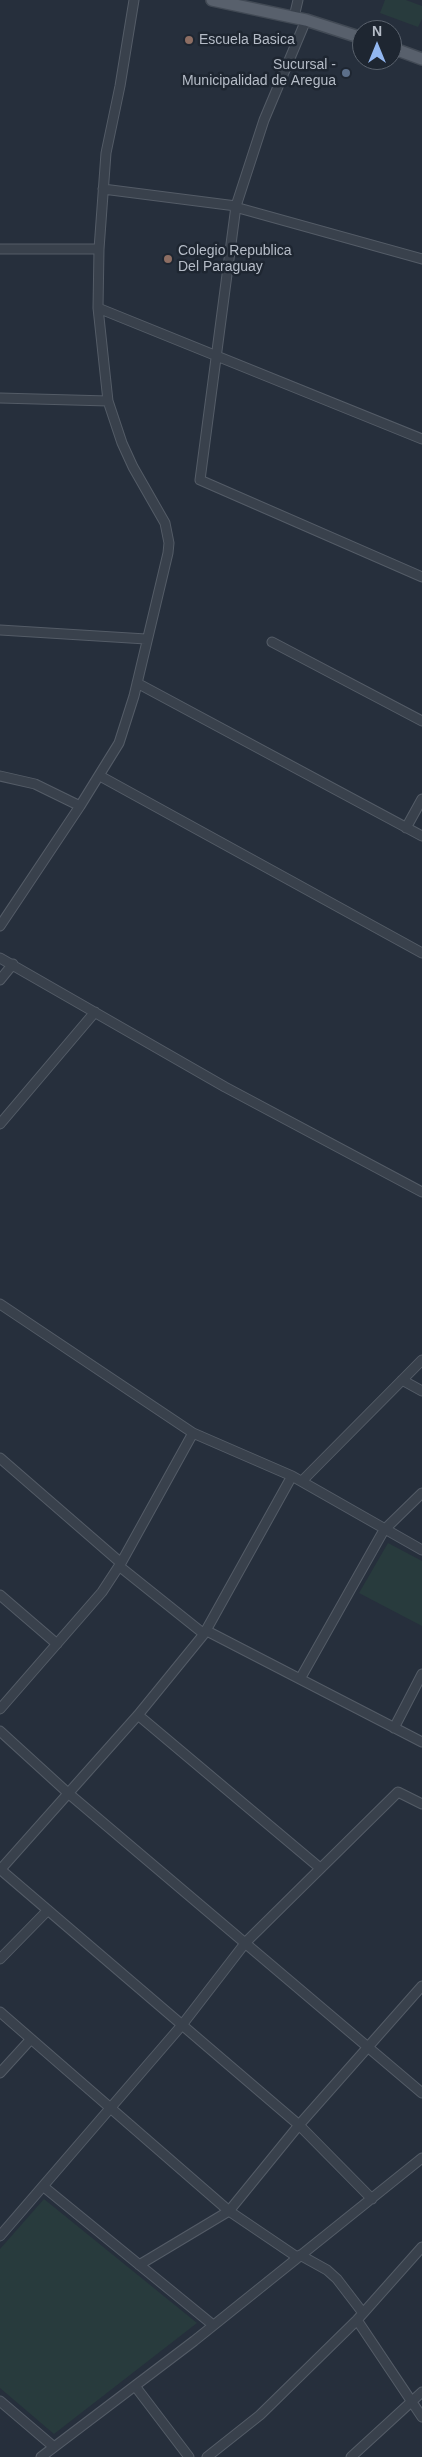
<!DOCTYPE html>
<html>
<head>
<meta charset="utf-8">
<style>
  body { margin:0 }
  #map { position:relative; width:422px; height:2457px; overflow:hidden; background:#262f3c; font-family:Helvetica,sans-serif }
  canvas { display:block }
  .north { position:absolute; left:352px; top:20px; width:50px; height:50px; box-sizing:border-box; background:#1e2631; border:1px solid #5a626d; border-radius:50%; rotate:0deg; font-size:14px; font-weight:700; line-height:20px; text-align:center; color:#b5bcc7 }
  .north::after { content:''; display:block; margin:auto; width:18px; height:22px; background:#92b7f0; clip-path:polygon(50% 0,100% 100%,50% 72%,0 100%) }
</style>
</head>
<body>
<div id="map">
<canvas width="422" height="2457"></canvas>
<div class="north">N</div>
</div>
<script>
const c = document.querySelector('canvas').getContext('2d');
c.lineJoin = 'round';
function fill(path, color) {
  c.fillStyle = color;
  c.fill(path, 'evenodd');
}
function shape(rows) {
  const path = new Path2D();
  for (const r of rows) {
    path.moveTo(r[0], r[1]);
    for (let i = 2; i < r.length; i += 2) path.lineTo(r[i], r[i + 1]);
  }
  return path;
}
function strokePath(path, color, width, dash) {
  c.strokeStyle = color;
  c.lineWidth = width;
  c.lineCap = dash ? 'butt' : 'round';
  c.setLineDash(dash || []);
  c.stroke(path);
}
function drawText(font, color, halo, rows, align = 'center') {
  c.font = font + ' Helvetica,sans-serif';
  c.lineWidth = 5;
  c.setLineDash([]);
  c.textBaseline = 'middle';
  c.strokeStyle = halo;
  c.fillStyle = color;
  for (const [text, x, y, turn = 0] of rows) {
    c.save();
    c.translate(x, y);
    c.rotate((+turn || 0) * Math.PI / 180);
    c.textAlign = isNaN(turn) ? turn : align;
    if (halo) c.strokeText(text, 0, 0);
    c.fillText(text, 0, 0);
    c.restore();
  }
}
fill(shape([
  [385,0,406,0,422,6,422,19,418,27,380,13],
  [388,1543,422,1561,422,1626,359,1593],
  [44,2199,197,2323,54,2434,0,2388,0,2249]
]), '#283b3d');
const minor = shape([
  [294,17,298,0],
  [306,20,264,120,236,206,200,480,422,577],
  [103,189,236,206],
  [235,207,422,259],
  [0,249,99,249],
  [98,308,422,439],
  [0,398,108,401],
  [0,630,146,639],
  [272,642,422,721],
  [137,683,422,836],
  [0,776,35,784,80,806],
  [100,776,422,953],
  [406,828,422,799],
  [0,926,80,806,119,743,134,696,168,553,169,543,165,523,133,467,122,443,108,401,98,308,99,249,106,153,120,86,134,0],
  [0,958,225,1087,422,1192],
  [0,980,13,964],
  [0,1124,95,1012],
  [0,1304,193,1433,292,1476,422,1550],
  [402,1380,422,1391],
  [0,1458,121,1563],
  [302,1481,422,1360],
  [119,1566,204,1634],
  [0,1595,57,1644],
  [207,1631,422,1742],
  [300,1679,384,1530,422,1493],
  [0,1709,102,1592,121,1563,193,1433],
  [138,1715,320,1868],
  [394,1728,422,1674],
  [0,1731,68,1793,422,2093],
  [0,1870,138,1715,204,1634,292,1476],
  [1,1870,299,2125,372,2199],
  [0,1959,48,1910],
  [0,2012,229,2211,297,2257],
  [0,2073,31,2039],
  [44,2187,213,2325],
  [0,2236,182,2025,246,1942,398,1792,422,1804],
  [300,2255,327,2270,337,2279,363,2313],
  [139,2265,229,2211,299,2125,422,1986],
  [357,2320,422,2417],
  [135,2386,189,2457],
  [0,2401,54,2447],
  [41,2457,194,2341,422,2158],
  [207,2457,260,2415,357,2320,422,2247],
  [351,2457,422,2392]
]);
const major = shape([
  [212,0,306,20,362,38],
  [392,48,422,59]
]);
strokePath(minor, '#545c67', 11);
strokePath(major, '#424a55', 14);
strokePath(minor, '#39414c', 9);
strokePath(major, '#58606c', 11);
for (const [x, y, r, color] of [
  [189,40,5,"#8d6e63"],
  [346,73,5,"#5c6f8a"],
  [168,259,5,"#8d6e63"]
]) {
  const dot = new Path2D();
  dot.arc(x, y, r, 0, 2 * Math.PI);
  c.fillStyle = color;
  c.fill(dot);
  strokePath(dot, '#1e2631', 2);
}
drawText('14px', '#b5bcc7', '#1e2631', [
  ["Escuela Basica",199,40],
  ["Sucursal -",336,65,"right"],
  ["Municipalidad de Aregua",336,81,"right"],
  ["Colegio Republica",178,251],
  ["Del Paraguay",178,267]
], 'left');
</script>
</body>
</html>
